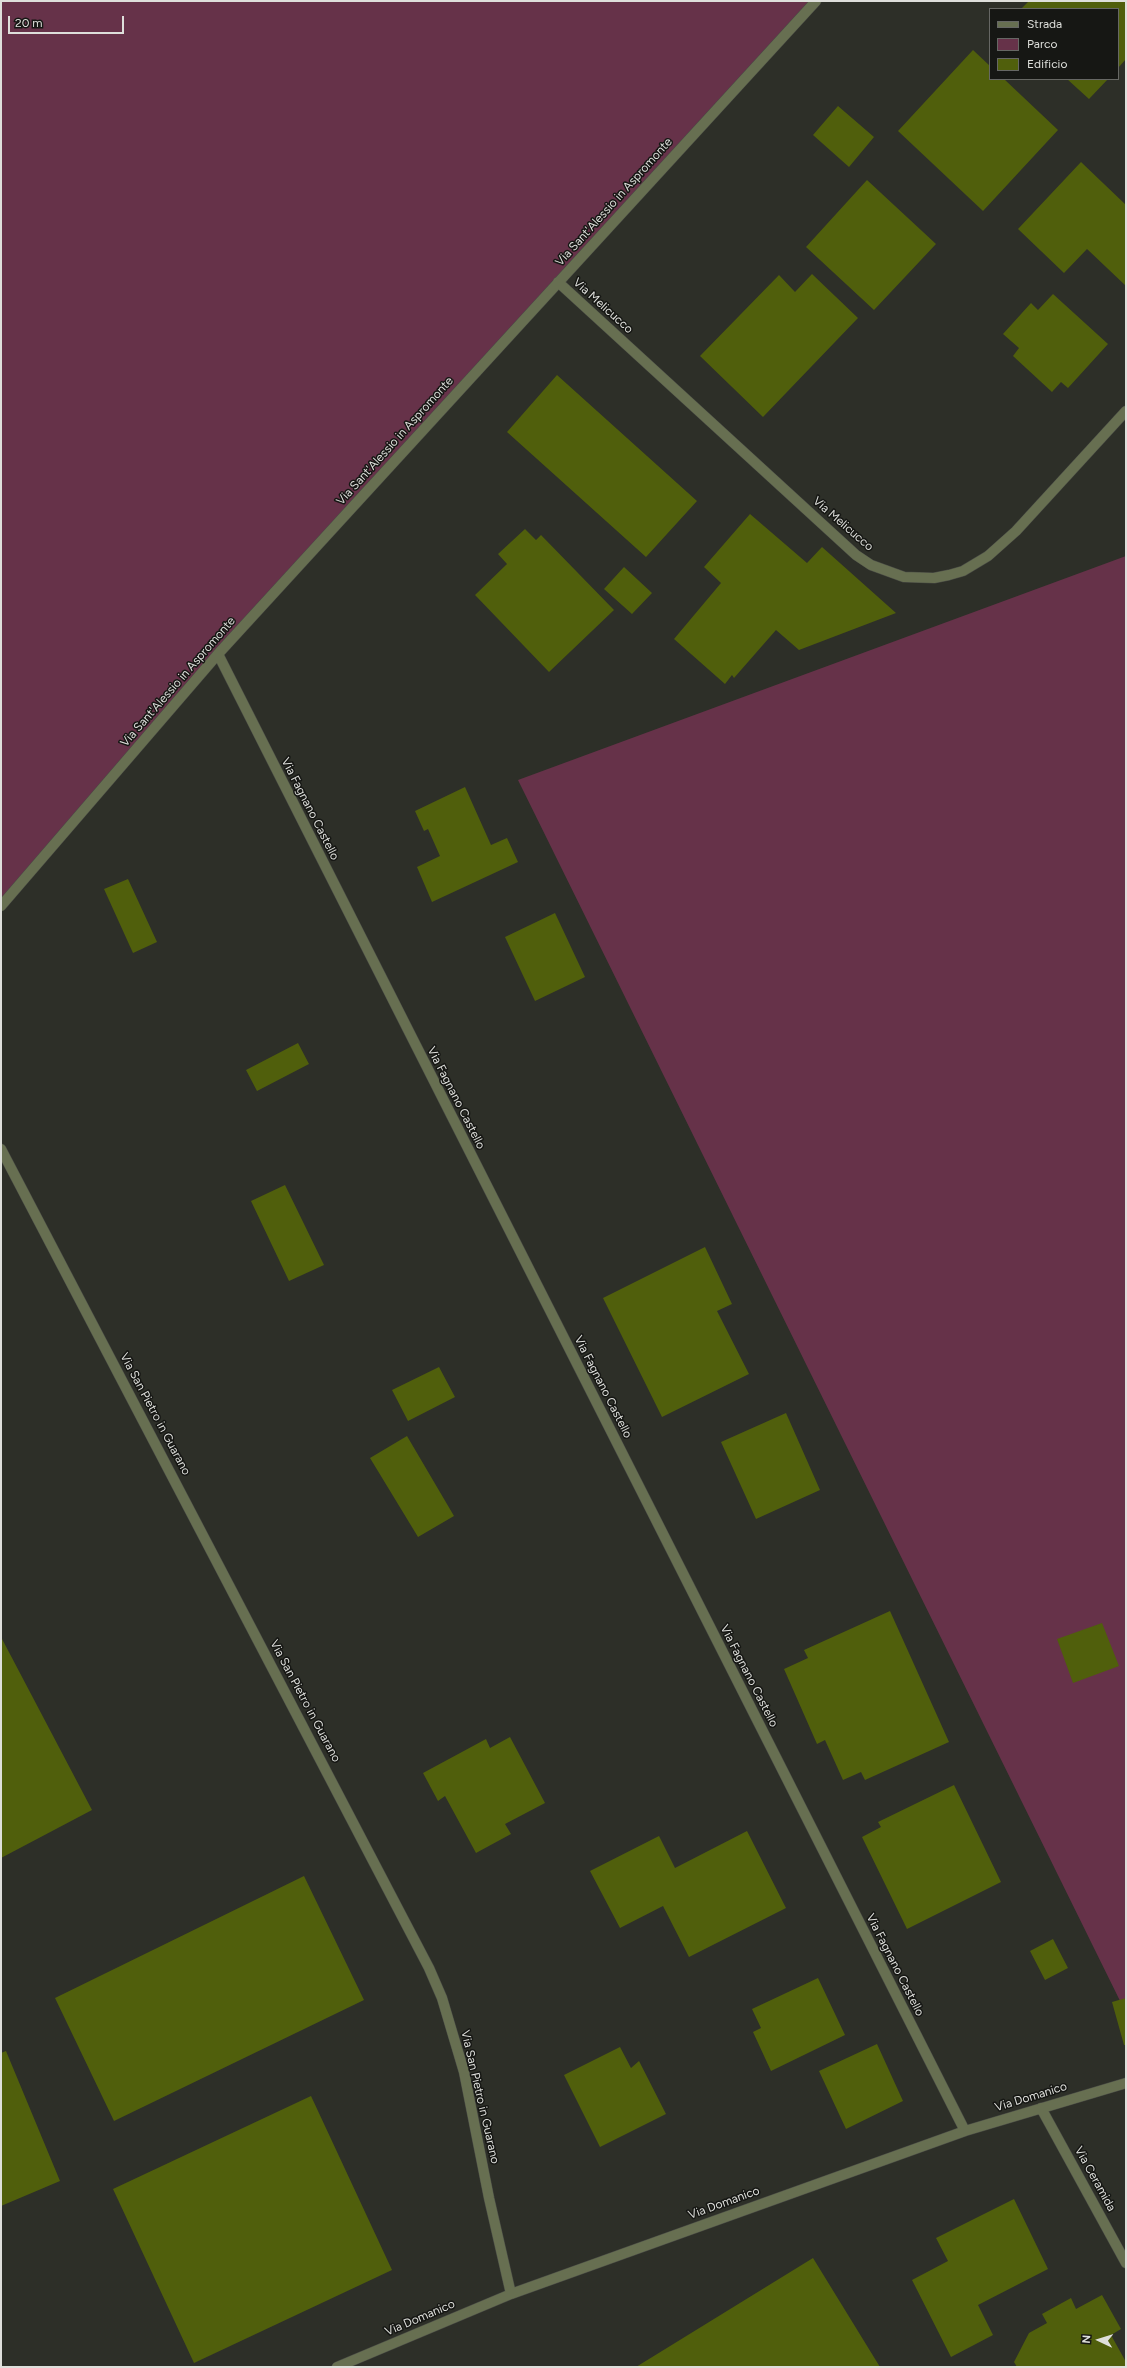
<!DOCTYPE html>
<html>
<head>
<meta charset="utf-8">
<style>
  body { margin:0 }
  #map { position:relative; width:1127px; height:2368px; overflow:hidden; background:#2d2f28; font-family:Figtree,sans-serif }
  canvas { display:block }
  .frame { position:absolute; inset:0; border:2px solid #dedfdb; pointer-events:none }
  .legend { position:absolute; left:989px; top:8px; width:130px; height:72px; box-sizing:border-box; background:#161714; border:1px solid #666764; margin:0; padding:5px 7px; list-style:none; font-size:12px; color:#dedfdb }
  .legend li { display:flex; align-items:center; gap:8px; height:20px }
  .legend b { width:20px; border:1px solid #666764 }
  .north { position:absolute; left:1079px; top:2320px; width:40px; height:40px; -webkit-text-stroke:3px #161714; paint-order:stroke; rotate:274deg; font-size:11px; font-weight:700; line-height:16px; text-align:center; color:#dedfdb }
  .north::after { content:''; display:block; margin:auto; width:14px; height:18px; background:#dedfdb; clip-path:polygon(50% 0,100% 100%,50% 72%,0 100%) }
  .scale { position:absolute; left:8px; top:16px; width:116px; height:18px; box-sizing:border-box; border:2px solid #dedfdb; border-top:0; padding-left:5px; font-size:12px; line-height:14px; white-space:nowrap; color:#dedfdb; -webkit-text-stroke:3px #161714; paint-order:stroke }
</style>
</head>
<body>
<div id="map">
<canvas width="1127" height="2368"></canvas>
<div class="frame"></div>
<ul class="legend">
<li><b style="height:5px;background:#676f51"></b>Strada</li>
<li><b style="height:11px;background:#663249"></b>Parco</li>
<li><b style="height:11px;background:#505f0c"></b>Edificio</li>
</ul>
<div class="north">N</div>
<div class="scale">20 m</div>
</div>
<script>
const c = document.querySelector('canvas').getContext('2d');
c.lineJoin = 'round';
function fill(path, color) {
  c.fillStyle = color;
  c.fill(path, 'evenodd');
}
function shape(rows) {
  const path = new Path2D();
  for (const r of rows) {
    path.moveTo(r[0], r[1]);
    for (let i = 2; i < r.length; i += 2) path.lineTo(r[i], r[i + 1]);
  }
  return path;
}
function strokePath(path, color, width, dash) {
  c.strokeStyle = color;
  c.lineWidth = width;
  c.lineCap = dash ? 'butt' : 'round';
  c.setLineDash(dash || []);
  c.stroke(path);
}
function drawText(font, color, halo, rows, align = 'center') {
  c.font = font + ' Figtree,sans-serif';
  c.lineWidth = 3;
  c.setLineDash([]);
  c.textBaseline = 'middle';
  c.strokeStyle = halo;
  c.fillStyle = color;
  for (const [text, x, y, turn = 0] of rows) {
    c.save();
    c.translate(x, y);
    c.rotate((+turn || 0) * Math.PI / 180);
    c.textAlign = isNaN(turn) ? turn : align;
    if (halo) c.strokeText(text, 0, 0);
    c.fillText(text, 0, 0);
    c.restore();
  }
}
fill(shape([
  [1,1,816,1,218,654,1,906],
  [1126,556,1126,2013,518,780]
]), '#663249');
fill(shape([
  [1029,1,1126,1,1126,59,1118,68,1118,9,1021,9],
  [973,50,990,66,990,79,1004,79,1058,130,983,211,898,131],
  [1067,79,1108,79,1089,99],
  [838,106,874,137,849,167,813,135],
  [1081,162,1126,205,1126,286,1087,249,1064,273,1018,229],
  [867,180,936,244,874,310,806,247],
  [812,274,858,318,763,417,700,356,779,275,795,292],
  [1053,294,1108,344,1068,388,1061,382,1052,392,1013,356,1019,348,1003,334,1031,303,1038,310],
  [557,375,697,501,646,557,507,432],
  [750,514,807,563,822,547,896,613,799,650,776,630,734,678,732,675,725,684,674,639,721,583,704,567],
  [525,529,536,540,541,535,614,610,549,672,475,595,507,564,498,554],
  [624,567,652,593,632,614,604,589],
  [465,787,491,845,507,838,518,862,432,902,417,867,440,856,428,829,424,831,415,811],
  [128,879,157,942,133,953,104,889],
  [555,913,585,977,535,1001,505,937],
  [298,1043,309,1064,257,1091,246,1070],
  [285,1185,324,1265,289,1281,251,1201],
  [705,1247,732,1304,717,1311,749,1374,662,1417,603,1298],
  [439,1367,455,1397,408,1421,392,1390],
  [786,1413,820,1490,756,1519,721,1442],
  [407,1436,454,1516,418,1537,370,1458],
  [890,1611,949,1742,865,1780,861,1772,843,1780,825,1740,817,1744,784,1669,808,1658,804,1650],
  [1102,1623,1119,1666,1073,1683,1057,1639],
  [1,1637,92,1810,1,1858],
  [510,1737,545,1803,505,1824,511,1834,476,1853,445,1796,438,1801,423,1773,486,1739,490,1748],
  [954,1785,1001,1882,907,1929,862,1837,881,1827,878,1822],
  [747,1831,786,1908,689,1957,663,1906,620,1928,590,1871,659,1836,675,1868],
  [304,1876,364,2000,114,2121,55,1998],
  [1053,1939,1068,1968,1045,1980,1030,1951],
  [818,1978,845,2035,771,2071,753,2032,761,2028,752,2009],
  [1126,1998,1126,2045,1124,2045,1112,2002],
  [877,2044,903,2101,846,2129,819,2071],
  [620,2047,631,2068,639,2061,666,2114,600,2147,564,2075],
  [6,2051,60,2181,1,2206,1,2053],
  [311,2096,392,2270,194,2363,113,2189],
  [1014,2199,1048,2269,978,2305,993,2335,951,2357,912,2280,948,2261,936,2238],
  [813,2258,880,2367,636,2367],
  [1102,2295,1121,2329,1111,2335,1126,2362,1126,2367,1017,2367,1014,2362,1029,2333,1047,2323,1042,2314,1071,2298,1076,2309]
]), '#505f0c');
const minor = shape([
  [558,282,856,555,871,565,904,577,934,578,949,575,963,571,988,556,1016,531,1126,411],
  [218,654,965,2131],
  [1,906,218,654,816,1],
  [1,1149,429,1968,442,1998,464,2072,489,2198,511,2294],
  [1041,2108,1126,2263],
  [337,2367,511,2294,965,2131,1126,2083]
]);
strokePath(minor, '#494b45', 11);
strokePath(minor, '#676f51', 10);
drawText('12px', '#dedfdb', '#161714', [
  ["Via Sant'Alessio in Aspromonte",614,202,-48],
  ["Via Melicucco",603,306,42],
  ["Via Sant'Alessio in Aspromonte",395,441,-48],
  ["Via Melicucco",843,524,41],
  ["Via Sant'Alessio in Aspromonte",178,682,-49],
  ["Via Fagnano Castello",310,809,63],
  ["Via Fagnano Castello",456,1098,63],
  ["Via Fagnano Castello",603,1387,63],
  ["Via San Pietro in Guarano",155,1414,62],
  ["Via Fagnano Castello",749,1676,63],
  ["Via San Pietro in Guarano",305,1701,62],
  ["Via Fagnano Castello",895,1965,63],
  ["Via San Pietro in Guarano",480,2097,77],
  ["Via Domanico",1031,2097,-17],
  ["Via Ceramida",1095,2179,61],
  ["Via Domanico",724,2203,-20],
  ["Via Domanico",420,2318,-23]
]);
</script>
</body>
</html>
